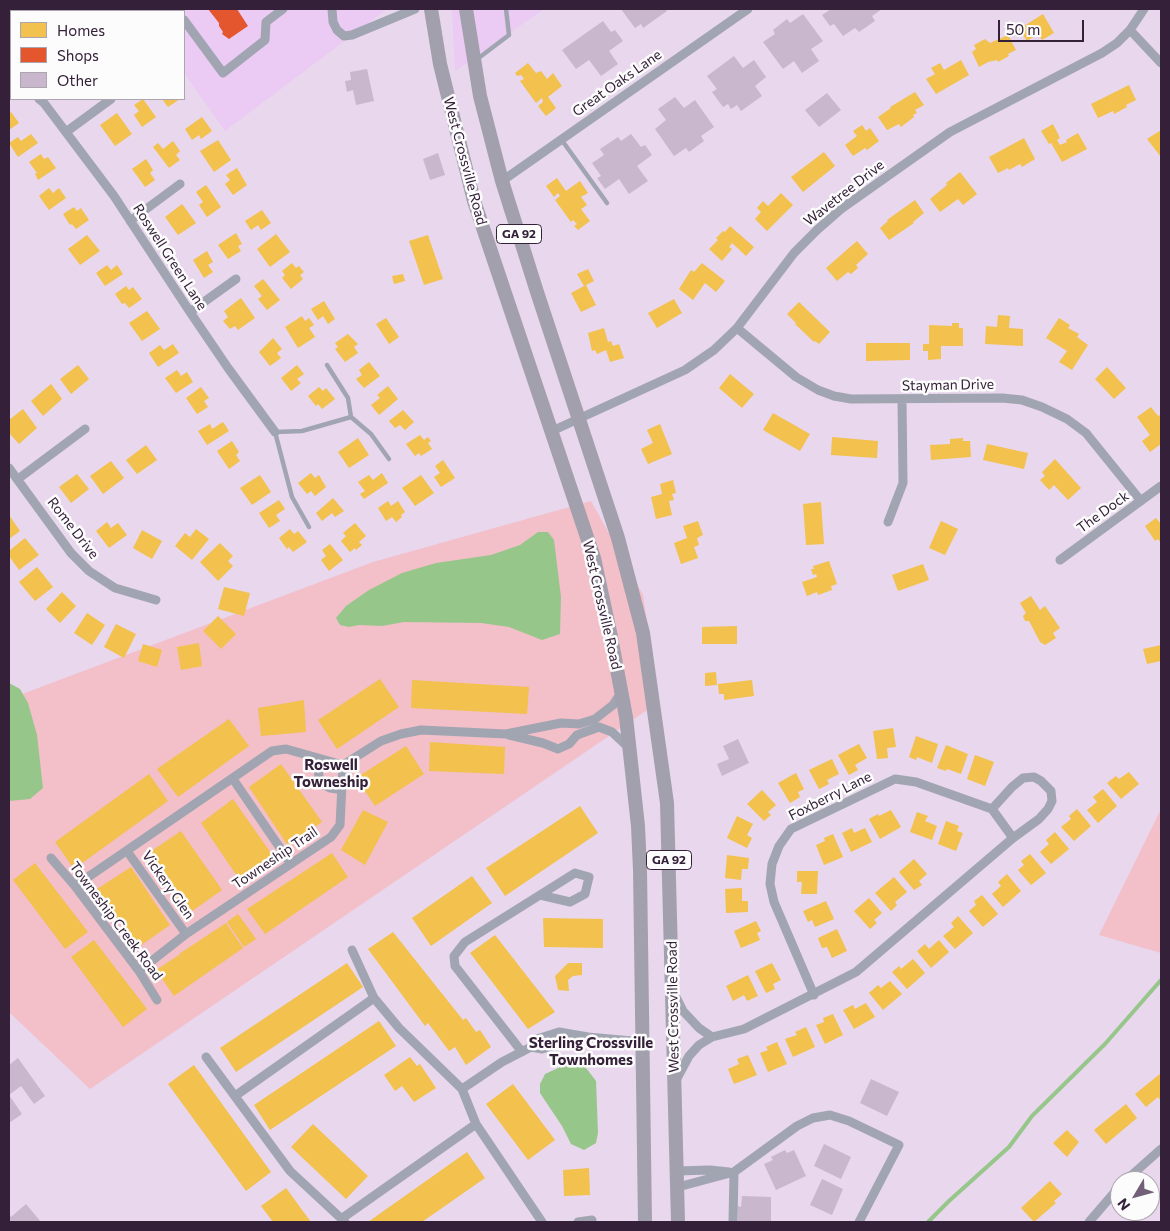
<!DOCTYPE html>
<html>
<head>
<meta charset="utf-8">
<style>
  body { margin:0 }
  #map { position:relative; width:1170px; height:1231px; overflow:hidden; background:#e8d7ed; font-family:Commissioner,sans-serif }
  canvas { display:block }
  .frame { position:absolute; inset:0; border:10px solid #342039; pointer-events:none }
  .legend { position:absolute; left:10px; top:10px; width:175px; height:90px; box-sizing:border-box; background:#fcfcfc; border:1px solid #aca4ae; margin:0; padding:6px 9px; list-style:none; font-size:15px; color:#342039 }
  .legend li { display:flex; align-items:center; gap:10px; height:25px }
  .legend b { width:25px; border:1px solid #aca4ae }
  .north { position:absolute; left:1110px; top:1171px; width:50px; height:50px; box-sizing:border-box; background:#fcfcfc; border:1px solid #aca4ae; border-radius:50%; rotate:233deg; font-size:14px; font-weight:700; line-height:20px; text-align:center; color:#342039 }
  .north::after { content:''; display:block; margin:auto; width:18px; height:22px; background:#736078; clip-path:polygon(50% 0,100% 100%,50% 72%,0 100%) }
  .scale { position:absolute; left:998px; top:20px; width:86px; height:22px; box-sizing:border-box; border:2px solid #342039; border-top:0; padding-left:6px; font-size:15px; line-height:18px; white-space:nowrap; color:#342039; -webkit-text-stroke:4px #fcfcfc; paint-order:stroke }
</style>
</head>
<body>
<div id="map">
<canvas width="1170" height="1231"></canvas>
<div class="frame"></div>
<ul class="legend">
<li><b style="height:14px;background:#f2c14e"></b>Homes</li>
<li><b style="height:14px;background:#e4572e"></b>Shops</li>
<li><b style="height:14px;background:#c8b7cd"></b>Other</li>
</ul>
<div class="north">N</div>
<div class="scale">50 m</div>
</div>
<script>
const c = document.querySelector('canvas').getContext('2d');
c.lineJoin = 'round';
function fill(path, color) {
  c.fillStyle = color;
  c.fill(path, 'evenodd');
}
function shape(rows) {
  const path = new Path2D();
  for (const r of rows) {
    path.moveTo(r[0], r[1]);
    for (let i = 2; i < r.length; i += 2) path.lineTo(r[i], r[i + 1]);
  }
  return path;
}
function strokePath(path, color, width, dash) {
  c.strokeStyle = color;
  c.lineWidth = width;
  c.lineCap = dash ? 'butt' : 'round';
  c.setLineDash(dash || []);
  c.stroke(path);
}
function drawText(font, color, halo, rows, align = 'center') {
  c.font = font + ' Commissioner,sans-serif';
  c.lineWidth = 5;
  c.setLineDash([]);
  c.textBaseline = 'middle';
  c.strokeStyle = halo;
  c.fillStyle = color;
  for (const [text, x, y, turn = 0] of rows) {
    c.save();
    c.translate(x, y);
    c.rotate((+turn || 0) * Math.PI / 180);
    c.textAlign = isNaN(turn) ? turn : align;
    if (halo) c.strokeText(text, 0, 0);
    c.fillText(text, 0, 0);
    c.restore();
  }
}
fill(shape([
  [138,9,387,9,225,131,184,73,184,11,139,11],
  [452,9,544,9,455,71]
]), '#ebcaf4');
fill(shape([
  [591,501,643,595,659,702,90,1089,9,1012,9,699,373,562],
  [1161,809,1161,953,1099,935]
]), '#f3bfc9');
fill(shape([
  [538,532,548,532,554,540,561,597,560,634,542,640,509,627,481,623,404,622,382,626,359,625,349,627,340,625,336,618,346,606,369,590,402,573,436,563,491,555,520,545],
  [9,683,20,689,28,703,37,735,43,788,30,799,9,801],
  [567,1064,583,1064,596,1081,598,1133,596,1143,584,1150,571,1144,562,1126,540,1093,540,1084,545,1074]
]), '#97c68a');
fill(shape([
  [1043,14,1054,33,1042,40,1038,34,1027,41,1019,29],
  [1008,35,1016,50,1008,54,1009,56,998,62,997,60,988,62,979,67,972,52,976,49,974,45,985,39,990,43],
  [961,60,969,75,936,94,926,79,935,74,931,68,940,63,944,70],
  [528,63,536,73,541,71,547,79,553,73,562,86,548,97,556,108,546,116,538,106,543,102,542,98,536,103,520,81,524,79,521,75,517,76,515,73],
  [1129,85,1136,100,1126,105,1127,107,1114,114,1113,111,1098,118,1091,104],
  [915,92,924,105,915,110,917,113,913,115,914,117,901,127,899,124,887,130,878,117,891,108,890,107],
  [143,99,156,117,142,127,134,115,139,111,134,105],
  [162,99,180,99,168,107],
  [11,112,19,123,9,130,9,114],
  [117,113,132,134,115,146,100,125],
  [202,117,212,131,201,139,199,135,192,140,185,129],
  [1053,124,1060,138,1057,140,1060,145,1067,142,1066,140,1078,133,1087,149,1062,162,1051,143,1049,144,1041,131],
  [862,125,866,131,870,128,879,141,867,150,865,148,853,156,845,145,857,136,853,131],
  [1161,130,1161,157,1147,139],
  [31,134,38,143,18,157,9,143,18,137,21,141],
  [1024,138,1035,159,1022,167,1020,164,1009,170,1008,168,998,173,989,157],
  [218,140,231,160,214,172,200,151],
  [173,141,180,151,176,155,180,160,169,168,153,147,158,143,163,149],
  [824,152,835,166,803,192,791,177],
  [41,154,44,159,48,157,56,168,38,180,35,174,37,173,29,162],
  [146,159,153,170,150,173,155,180,145,187,132,169],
  [237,168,247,185,233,195,225,184,230,180,226,175],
  [960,172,977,194,963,205,958,199,940,212,930,199,947,185,946,183],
  [557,178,566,191,580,181,588,193,581,197,587,205,581,209,590,221,578,230,574,226,577,224,573,220,571,222,555,200,560,196,558,193,554,197,546,186],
  [206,185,221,207,207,217,199,205,203,202,196,192],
  [49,188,53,193,59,188,66,198,49,210,39,196],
  [781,193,793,205,767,231,755,219,761,212,757,208,763,201,768,206],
  [915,200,924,213,913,222,914,223,889,240,880,228,888,221,887,220],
  [182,204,196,223,178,235,165,217],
  [74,207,77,211,81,208,89,220,76,229,72,224,70,225,63,214],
  [262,210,271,223,261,230,258,225,251,230,245,221],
  [730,226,754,247,746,256,732,243,729,247,732,249,722,261,709,249,718,240,716,238,723,231,725,232],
  [236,233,242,244,238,246,241,251,228,259,218,245],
  [276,234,290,252,270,267,257,249],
  [87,235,100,251,80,265,68,249],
  [428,235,443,279,424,285,409,241],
  [857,241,868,254,856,265,858,268,851,274,848,272,837,281,826,268],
  [207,251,213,262,208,265,213,272,204,278,193,260],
  [292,263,296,268,299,266,304,272,300,275,303,279,291,289,282,278,285,275,282,271],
  [702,263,725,281,716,292,705,283,693,300,679,289,691,270,694,272],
  [107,265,111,270,117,265,123,274,105,286,96,273],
  [588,269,594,281,586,285,596,305,581,312,571,293,584,286,577,274],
  [403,274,405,281,394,284,392,276],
  [263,279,280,300,267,310,258,299,262,296,254,286],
  [126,286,129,290,133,287,142,299,129,308,125,303,122,304,115,294],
  [241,298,255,318,238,330,235,326,230,329,223,321,228,317,224,311],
  [674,299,682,313,657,328,648,313],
  [324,301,335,319,328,324,323,316,318,320,311,309],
  [799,302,830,332,819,344,815,341,814,342,795,324,796,323,787,314],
  [147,311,160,329,142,341,129,323],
  [998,315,1010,316,1009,328,1023,329,1023,346,985,344,986,326,997,327],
  [302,316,305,321,309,318,314,325,309,328,315,337,298,348,285,327],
  [386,318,399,337,389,344,376,324],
  [1059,318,1070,325,1068,328,1079,334,1077,337,1088,345,1072,370,1059,362,1067,351,1046,338],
  [952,323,959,323,959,328,963,328,963,346,941,346,941,359,928,360,928,351,923,351,923,344,929,344,929,325,952,326],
  [604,328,608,342,611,341,613,346,619,344,624,358,610,362,606,350,597,354,595,350,592,351,588,333],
  [348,334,358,344,354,347,358,353,345,362,335,349,338,347,335,343],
  [273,338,282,349,277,353,281,358,270,366,259,352],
  [866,343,910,343,910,360,866,361],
  [173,344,179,353,158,367,149,353,160,345,164,350],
  [369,362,380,376,364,388,356,379,362,375,359,370],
  [78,365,89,379,71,394,60,379],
  [297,365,304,374,297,379,301,383,291,391,281,378],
  [1107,367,1126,388,1114,399,1095,379],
  [177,370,181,376,187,372,193,382,176,393,165,378],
  [730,374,754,394,742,408,719,388],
  [51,384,62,399,43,416,31,401],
  [388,386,398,399,379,415,371,405,380,398,377,395],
  [201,387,209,398,204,401,208,407,197,414,186,398],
  [319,387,323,391,326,388,335,399,322,409,318,404,316,406,308,396],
  [1151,407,1158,416,1160,415,1161,417,1161,444,1150,452,1142,441,1150,435,1137,417],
  [23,409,37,428,19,444,9,433,9,420],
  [403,410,414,422,405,430,400,425,395,428,389,421],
  [773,413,810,434,800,451,763,430],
  [223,422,229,431,207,445,198,431,210,424,212,429],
  [660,424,672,454,648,464,641,449,653,443,647,430],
  [420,435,424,440,428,437,431,441,428,443,432,449,421,456,419,453,415,456,406,444],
  [832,437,878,441,877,458,831,455],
  [358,438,369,455,349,468,338,452],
  [963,438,963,441,970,441,971,457,931,460,930,445,950,444,950,439],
  [232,441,239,452,236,455,240,461,229,469,217,451],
  [987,444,1028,453,1024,469,983,460],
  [146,445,157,460,137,474,126,460],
  [1055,459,1081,488,1068,500,1054,485,1049,490,1040,480,1045,476,1042,472],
  [443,460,455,478,441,487,434,477,440,473,435,466],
  [111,461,124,478,103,494,90,476],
  [311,473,315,478,319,475,326,487,315,496,311,491,307,494,298,483],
  [382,473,388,483,364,499,360,494,365,491,358,482,369,475,373,480],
  [77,474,89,489,71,503,59,487],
  [260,475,271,492,252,505,240,488],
  [421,475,434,493,415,506,402,488],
  [673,480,676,493,672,494,674,500,669,501,672,515,656,519,651,497,662,494,660,484],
  [333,498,344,511,335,517,332,513,322,521,316,513],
  [279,500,285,509,276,515,280,521,269,528,259,513],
  [388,501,391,506,398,501,405,512,401,515,402,517,396,522,392,517,386,521,378,508],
  [821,502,824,544,806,545,803,504],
  [9,515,20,531,9,539],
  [1156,518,1161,524,1161,543,1158,539,1155,541,1145,526],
  [698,521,703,535,697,538,699,545,694,547,698,558,681,564,674,543,687,538,683,526],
  [941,521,958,529,945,555,929,548],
  [107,522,111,528,118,523,127,535,109,548,96,531],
  [355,523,366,536,359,542,362,545,356,550,355,548,350,552,341,541,346,536,343,533],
  [196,529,209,539,192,560,175,546,185,533,190,537],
  [290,529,294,534,298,531,307,542,293,552,289,547,287,549,279,538],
  [142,530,162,541,152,559,133,548],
  [25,538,39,555,19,570,9,556,9,551],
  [220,543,233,556,228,561,233,566,218,581,200,562],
  [330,544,343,560,329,571,321,560,326,556,322,550],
  [829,561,837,584,831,586,832,590,818,595,817,592,807,596,802,582,817,577,816,574,813,575,811,569,814,569,813,566],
  [923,564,929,580,898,591,892,575],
  [37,567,53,587,35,601,19,582],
  [224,587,250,593,244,616,218,609],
  [62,592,76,606,60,623,46,609],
  [1031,596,1040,610,1045,606,1060,628,1053,633,1056,638,1045,645,1040,642,1029,621,1025,621,1023,616,1026,613,1020,603],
  [87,613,105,625,92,645,74,633],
  [218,616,236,634,221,649,203,631],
  [116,624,136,634,124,658,104,647],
  [737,626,737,644,702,644,702,627],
  [199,643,202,666,181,670,177,647],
  [143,644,162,650,157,667,138,661],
  [1161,645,1161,661,1147,664,1143,649],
  [716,672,717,685,705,686,705,673],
  [380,679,399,707,337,749,318,720],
  [412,680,529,687,527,714,411,708],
  [752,680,754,696,724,700,724,694,719,694,718,684],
  [304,700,306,732,261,736,258,708],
  [229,719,249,746,178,797,157,769],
  [893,728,896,747,887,748,888,758,877,759,873,731],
  [916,736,938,744,932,763,917,757,916,760,909,757],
  [430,742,505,747,504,774,429,771],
  [859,744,867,758,855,765,858,770,849,775,838,755],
  [946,745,968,754,961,774,947,769,946,771,937,768],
  [406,746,424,774,375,806,356,778],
  [975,755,994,762,985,786,967,779],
  [832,759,839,774,827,780,829,784,819,789,809,770],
  [281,764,322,822,288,846,249,787],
  [1129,772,1139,784,1121,799,1107,783,1116,776,1119,779],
  [796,773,804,789,798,792,800,797,790,803,778,783],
  [149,774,168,801,74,869,55,842],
  [1103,789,1117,806,1098,823,1087,810,1097,802,1093,797],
  [762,790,776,805,768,812,771,815,764,821,747,804],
  [233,799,273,856,239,879,201,823],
  [580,806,598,833,505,896,486,868],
  [1077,809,1091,826,1074,841,1061,827,1071,819,1069,816],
  [363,810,388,822,365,865,341,850],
  [891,810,901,827,880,839,869,819,878,814,879,816],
  [917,812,928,816,925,821,937,826,932,840,910,832],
  [737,816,753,824,747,835,752,838,747,848,727,838],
  [946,821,959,826,957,831,963,833,956,851,938,844],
  [852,828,854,833,865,828,872,842,851,852,842,833],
  [181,831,222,890,188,914,147,854],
  [1055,832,1069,849,1051,864,1040,852,1049,844,1046,840],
  [833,834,843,857,824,865,816,845,825,841,824,838],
  [332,853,348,877,265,934,247,909],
  [1030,854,1046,873,1031,885,1018,870,1024,865,1021,861],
  [727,855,749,858,748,869,742,869,741,880,725,878],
  [914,859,927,874,919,881,922,885,914,890,899,872],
  [35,863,88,932,65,949,13,880],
  [131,867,170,925,137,948,97,889],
  [797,871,818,871,817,894,801,894,802,882,797,882],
  [1007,874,1021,891,1003,907,992,894,1001,886,998,882],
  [472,876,492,903,431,946,412,918],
  [894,877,907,892,895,902,897,905,891,911,875,893],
  [742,888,742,901,748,901,748,912,726,913,725,889],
  [982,895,998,914,983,927,969,911,976,905,974,901],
  [869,898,882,913,874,920,877,923,870,929,854,911],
  [826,901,834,919,815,927,812,920,808,922,803,911],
  [238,914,256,939,244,947,227,922],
  [958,916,973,933,955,949,943,936,954,927,951,923],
  [543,918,603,919,603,948,544,947],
  [756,921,761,931,757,933,760,940,741,948,734,931],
  [226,923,243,948,174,996,156,970,179,955,182,960,179,954],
  [837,929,847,951,832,958,827,947,822,948,818,938],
  [393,932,463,1020,466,1018,476,1032,480,1030,491,1047,466,1065,455,1047,449,1051,428,1023,425,1026,368,949],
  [495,935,555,1012,528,1029,470,953],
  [94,940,147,1009,123,1027,71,957],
  [939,940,949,952,931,968,917,951,925,944,929,949],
  [913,959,925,973,907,989,892,972,899,966,901,969],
  [347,963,363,987,236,1072,220,1048],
  [568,963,582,963,582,975,573,976,568,980,569,991,558,990,555,976],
  [772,963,781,980,773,984,775,989,766,993,755,971],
  [748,975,758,996,747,1001,744,995,733,1001,726,986],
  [890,981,902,994,883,1010,869,993,878,985,881,988],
  [866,1003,875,1017,854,1029,843,1010,853,1005,855,1009],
  [833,1014,843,1035,825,1044,816,1025,824,1022,823,1018],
  [379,1021,396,1046,270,1130,254,1105],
  [806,1027,815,1047,793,1057,785,1039,797,1035,795,1032],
  [777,1042,787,1064,768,1072,760,1053,768,1050,766,1047],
  [748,1055,757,1075,734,1084,728,1069,739,1064,737,1059],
  [410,1057,417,1066,420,1064,436,1088,414,1102,402,1086,395,1091,384,1075],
  [194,1065,271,1172,246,1191,168,1084],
  [1161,1073,1161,1101,1158,1097,1146,1107,1135,1094],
  [513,1084,555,1140,528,1160,486,1104],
  [1126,1104,1137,1118,1106,1144,1094,1130],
  [313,1124,368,1176,346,1199,291,1147],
  [1067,1130,1079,1142,1067,1157,1053,1143],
  [467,1152,485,1178,422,1222,368,1222],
  [589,1168,590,1195,564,1196,563,1170],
  [1050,1181,1062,1194,1054,1201,1056,1203,1034,1222,1021,1208],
  [286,1188,311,1222,273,1222,261,1206]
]), '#f2c14e');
fill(shape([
  [208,9,237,9,248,26,229,39,222,34,223,32,219,26,219,23]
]), '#e4572e');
strokePath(shape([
  [928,1222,949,1201,1009,1147,1032,1116,1105,1044,1161,980]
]), '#97c68a', 4);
fill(shape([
  [621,9,665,9,667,11,643,28,641,24,635,28],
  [831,9,882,9,872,16,875,21,859,32,855,28,843,36,834,24,830,26,822,15],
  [803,14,823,41,811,49,819,61,802,73,794,61,783,69,763,42,775,34,773,30,787,19,790,23],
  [603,21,611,32,615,30,623,41,609,51,618,64,601,76,589,60,576,69,562,50],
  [734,56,743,68,754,60,766,77,755,86,762,96,741,111,737,105,731,109,728,104,723,107,712,92,717,89,707,76],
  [367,69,374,101,356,105,353,90,347,92,345,81,351,80,350,72],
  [827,93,841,110,819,127,805,110],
  [675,97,684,108,695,100,714,127,701,136,704,141,689,152,686,148,674,156,655,129,666,120,658,109],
  [631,134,641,147,645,145,652,155,637,166,648,181,629,194,619,179,605,189,597,178,601,176,592,163,604,155,600,149,618,137,621,141],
  [438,153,445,175,430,180,423,159],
  [738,739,749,763,722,776,717,764,729,759,723,746],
  [18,1058,45,1096,34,1104,21,1086,9,1095,9,1065],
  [871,1079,899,1092,887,1116,860,1103],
  [9,1095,22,1114,9,1123],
  [824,1144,851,1157,841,1179,814,1166],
  [785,1150,787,1153,794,1150,806,1176,776,1190,764,1164,773,1160,771,1157],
  [822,1179,843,1189,832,1215,810,1205],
  [742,1196,771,1197,771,1222,738,1222,738,1206,741,1207],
  [26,1204,41,1222,9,1222,9,1213,11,1217]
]), '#c8b7cd');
strokePath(shape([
  [39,11,42,9],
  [9,42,11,37],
  [476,60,509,35,506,9],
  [561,139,607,203],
  [327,365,348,398,351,417],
  [309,527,292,497,275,432,302,431,351,417,371,434,389,459]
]), '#a1a5b1', 4.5);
strokePath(shape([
  [176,9,177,11],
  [332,9,333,22,337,30,344,36,352,35,415,9],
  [184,20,223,73,265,40,266,22,283,9],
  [1130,30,1161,63],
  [9,79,11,80],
  [39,99,44,103,114,196,190,312,228,368,275,432],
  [66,132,111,99],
  [502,181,748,9],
  [130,221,180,184],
  [190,312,236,279],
  [737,328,796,377,818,390,834,396,851,399,1002,398,1022,400,1042,407,1067,419,1086,433,1141,501],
  [552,431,685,370,714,350,737,328,794,253,817,230,841,209,950,132,1102,53,1117,43,1130,30,1144,9],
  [9,468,71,553,89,571,115,588,156,600],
  [18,479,85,429],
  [888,522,903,483,902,399],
  [1060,560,1161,486],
  [509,735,543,743,558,749,569,744,577,735,599,727,612,732,629,748],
  [327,761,320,763,318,768,319,777,324,785,330,788,337,789,342,786,343,781],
  [343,765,381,741,401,734,421,730,506,734,561,723,579,724,595,719,613,705,621,693],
  [233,779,291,864],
  [127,851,186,934],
  [51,858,75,886,139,971,157,1000],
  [75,886,272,751,286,749,343,765],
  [352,950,374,998,399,1028,462,1089,476,1124,542,1222],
  [139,971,186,934,331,837,340,825,343,765],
  [674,993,683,1011,699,1028,712,1037],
  [814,995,774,902,770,884,772,864,779,846,791,829,895,779,916,782,992,809,1013,838],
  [531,1047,542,1049,585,1037],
  [522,1052,455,966,454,956,465,942,575,873,589,877,585,894,570,902,540,895],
  [206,1057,290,1171,345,1222],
  [675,1082,689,1056,699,1045,712,1037,744,1029,856,972,1013,838,1039,819,1048,809,1052,801,1051,791,1041,781,1034,777,1023,778,1012,787,992,809],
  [462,1089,502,1062,531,1047,537,1039,559,1032,588,1037,643,1042],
  [235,1096,374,998],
  [677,1171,710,1170,729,1172],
  [1125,1181,1161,1149],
  [678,1187,734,1172,797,1126,813,1118,830,1115,849,1121,899,1145,859,1222],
  [341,1219,476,1124],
  [578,1222,592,1220],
  [733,1222,734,1172],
  [1089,1222,1120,1186]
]), '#a1a5b1', 9);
strokePath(shape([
  [431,9,440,64,474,201,594,558,610,632,626,717,638,826,640,870,645,1222],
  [466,9,480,96,502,181,537,292,618,538,643,633,667,803,678,1222]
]), '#a1a0ac', 14);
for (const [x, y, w] of [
  [519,234,45],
  [669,860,45]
]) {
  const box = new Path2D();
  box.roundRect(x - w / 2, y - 9.5, w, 19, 4);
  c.fillStyle = '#fcfcfc';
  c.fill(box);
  strokePath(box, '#342039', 1);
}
drawText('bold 12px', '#342039', null, [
  ["GA 92",519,234],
  ["GA 92",669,860]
]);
drawText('14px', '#342039', '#fcfcfc', [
  ["Great Oaks Lane",617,83,-35],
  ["West Crossville Road",465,161,75],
  ["Wavetree Drive",844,193,-38],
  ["Roswell Green Lane",170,257,57],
  ["Stayman Drive",948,385,-1],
  ["The Dock",1103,512,-36],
  ["Rome Drive",73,528,52],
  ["West Crossville Road",602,605,77],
  ["Foxberry Lane",830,796,-27],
  ["Towneship Trail",275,858,-34],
  ["Vickery Glen",168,885,55],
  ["Towneship Creek Road",116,921,53],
  ["West Crossville Road",673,1007,-91]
]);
drawText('bold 15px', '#342039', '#fcfcfc', [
  ["Roswell",331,765],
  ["Towneship",331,782],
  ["Sterling Crossville",591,1043],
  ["Townhomes",591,1060]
]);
</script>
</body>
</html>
